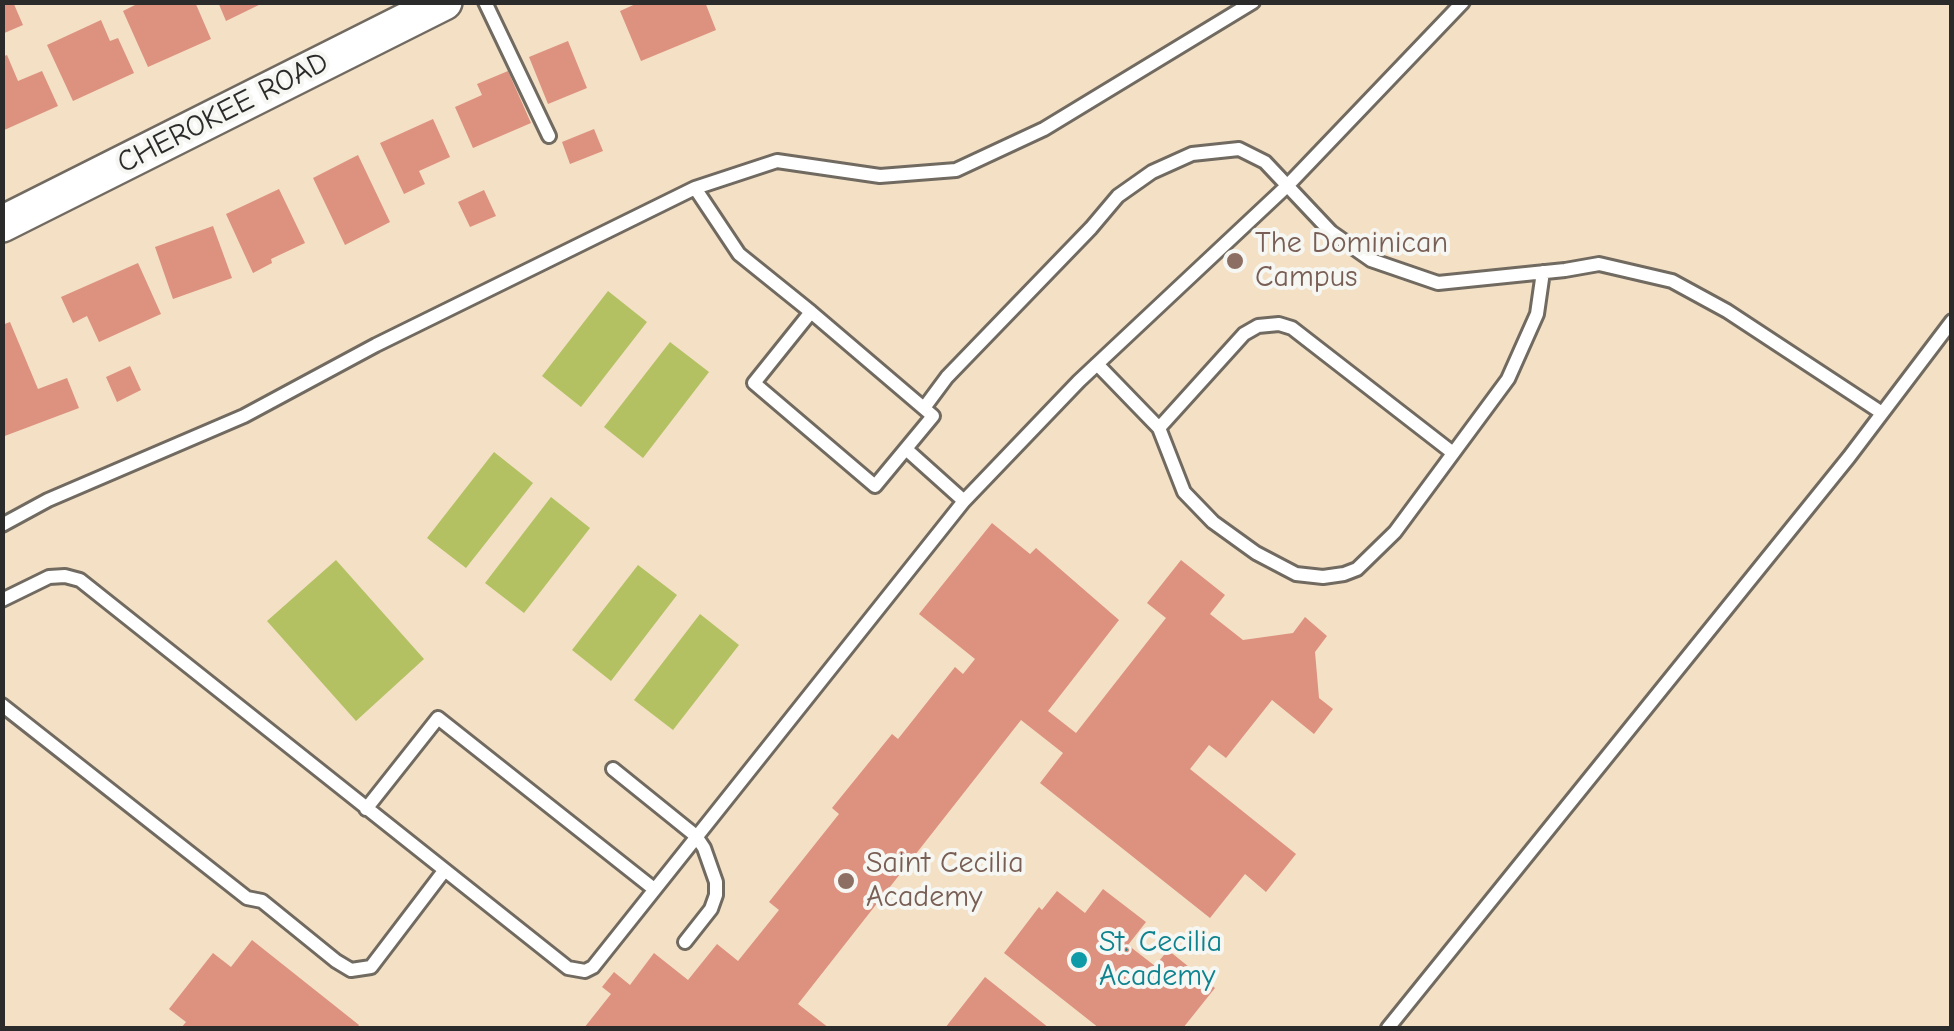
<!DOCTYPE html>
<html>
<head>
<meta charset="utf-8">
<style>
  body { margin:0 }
  #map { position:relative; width:1954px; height:1031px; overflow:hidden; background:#f3e0c5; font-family:"Comic Neue",sans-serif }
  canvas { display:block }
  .frame { position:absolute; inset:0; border:5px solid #2b2b2b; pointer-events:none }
</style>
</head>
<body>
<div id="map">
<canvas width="1954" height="1031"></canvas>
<div class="frame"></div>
</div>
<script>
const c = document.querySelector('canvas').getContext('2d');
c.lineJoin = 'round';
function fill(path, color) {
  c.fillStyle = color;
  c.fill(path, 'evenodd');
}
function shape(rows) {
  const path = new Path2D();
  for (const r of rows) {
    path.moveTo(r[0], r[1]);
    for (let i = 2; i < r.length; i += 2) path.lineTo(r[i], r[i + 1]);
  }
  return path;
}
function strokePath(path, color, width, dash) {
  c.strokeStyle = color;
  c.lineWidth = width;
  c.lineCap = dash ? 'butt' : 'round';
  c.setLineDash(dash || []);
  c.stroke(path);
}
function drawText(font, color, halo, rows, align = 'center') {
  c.font = font + ' "Comic Neue",sans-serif';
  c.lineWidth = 8;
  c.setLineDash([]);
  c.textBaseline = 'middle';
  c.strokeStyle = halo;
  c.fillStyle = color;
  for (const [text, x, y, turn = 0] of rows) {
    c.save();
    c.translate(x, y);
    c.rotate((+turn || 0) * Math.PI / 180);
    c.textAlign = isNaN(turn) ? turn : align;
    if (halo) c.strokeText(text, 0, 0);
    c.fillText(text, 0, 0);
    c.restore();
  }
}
fill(shape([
  [608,291,647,322,581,407,542,376],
  [670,342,709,372,643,458,604,427],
  [494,452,533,483,466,568,427,538],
  [551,497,590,528,524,613,485,583],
  [336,560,424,659,356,721,267,621],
  [638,565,677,595,611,681,572,650],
  [700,614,739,645,673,730,634,700]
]), '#b3c163');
fill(shape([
  [2,2,13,2,23,25,2,34],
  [141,2,180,2,181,5,195,2,211,39,148,67,123,11],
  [218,2,265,2,226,21],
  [640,2,705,2,716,30,641,61,620,11],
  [101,20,110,41,118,38,134,73,73,101,47,45],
  [568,41,587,88,548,104,529,57],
  [7,55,18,81,42,71,58,106,2,131,2,57],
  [508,71,531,123,473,148,455,107,482,95,477,84],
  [433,119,450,157,419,171,425,184,404,194,380,143],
  [594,129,603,151,570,164,562,142],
  [358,155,390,222,345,245,313,178],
  [279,189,305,243,271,259,272,263,253,273,226,214],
  [484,190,496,216,470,227,458,202],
  [213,226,232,278,173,299,155,247],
  [138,263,161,314,99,342,87,316,73,323,61,297],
  [10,322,38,389,67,378,79,408,2,437,2,325],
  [130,366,141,390,117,402,106,377],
  [992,523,1030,554,1036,548,1119,620,1048,711,1076,733,1166,618,1147,603,1181,560,1225,595,1210,614,1243,640,1293,633,1305,617,1327,636,1315,652,1319,698,1333,709,1314,734,1272,700,1226,758,1209,745,1190,769,1296,854,1266,892,1245,874,1210,918,1040,783,1063,753,1021,720,798,1004,829,1028,584,1028,611,994,602,987,614,972,630,985,654,953,688,980,717,944,738,961,779,910,769,902,839,814,832,808,892,734,898,739,955,667,963,674,975,659,919,614],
  [1103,889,1146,922,1128,945,1155,966,1168,950,1215,988,1183,1028,1099,1028,1004,953,1039,907,1042,910,1057,891,1085,913],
  [252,940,359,1025,357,1028,181,1028,186,1022,169,1009,213,953,231,967],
  [985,977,1049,1028,945,1028]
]), '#dd917f');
const lane = shape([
  [485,2,549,136],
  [695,188,739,254,811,312,933,416,875,486,754,383,811,312],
  [1097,364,1159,428,1184,492,1213,522,1256,553,1296,574,1323,577,1344,574,1357,569,1395,532,1508,379,1537,314,1543,272],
  [924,408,947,377,1091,228,1118,196,1152,172,1192,154,1239,149,1265,162,1331,232,1371,260,1438,283,1565,270,1599,264,1672,281,1727,311,1882,413],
  [1159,428,1244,334,1258,326,1279,324,1292,328,1453,453],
  [906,449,964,501],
  [2,525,48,500,244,416,376,345,695,188,777,161,880,176,956,170,1044,129,1253,2],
  [2,600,49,577,65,576,80,580,568,968,585,971,593,967,964,501,1079,381,1288,185,1463,2],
  [2,705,247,898,262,901,336,961,351,970,371,967,444,871],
  [613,769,696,836,704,848,716,882,716,895,711,909,685,942],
  [366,809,438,718,654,889],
  [1388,1028,1849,457,1952,321]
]);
const secondary = shape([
  [2,224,444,2]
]);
strokePath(lane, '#716a61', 18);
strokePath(secondary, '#716a61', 40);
strokePath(lane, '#fff', 12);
strokePath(secondary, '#fff', 35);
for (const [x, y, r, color] of [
  [1235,261,10,"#8d6e63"],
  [846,881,10,"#8d6e63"],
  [1079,960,10,"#0f9aa8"]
]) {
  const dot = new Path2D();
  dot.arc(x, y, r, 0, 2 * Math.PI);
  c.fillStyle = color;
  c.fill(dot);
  strokePath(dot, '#f6f6f2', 4);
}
drawText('30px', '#2b2b2b', '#f6f6f2', [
  ["CHEROKEE ROAD",223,113,-27]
]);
drawText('30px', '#785e54', '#f6f6f2', [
  ["The Dominican",1255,244],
  ["Campus",1255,278],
  ["Saint Cecilia",866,864],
  ["Academy",866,898]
], 'left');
drawText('30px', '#0d838f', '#f6f6f2', [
  ["St. Cecilia",1099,943],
  ["Academy",1099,977]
], 'left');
</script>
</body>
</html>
